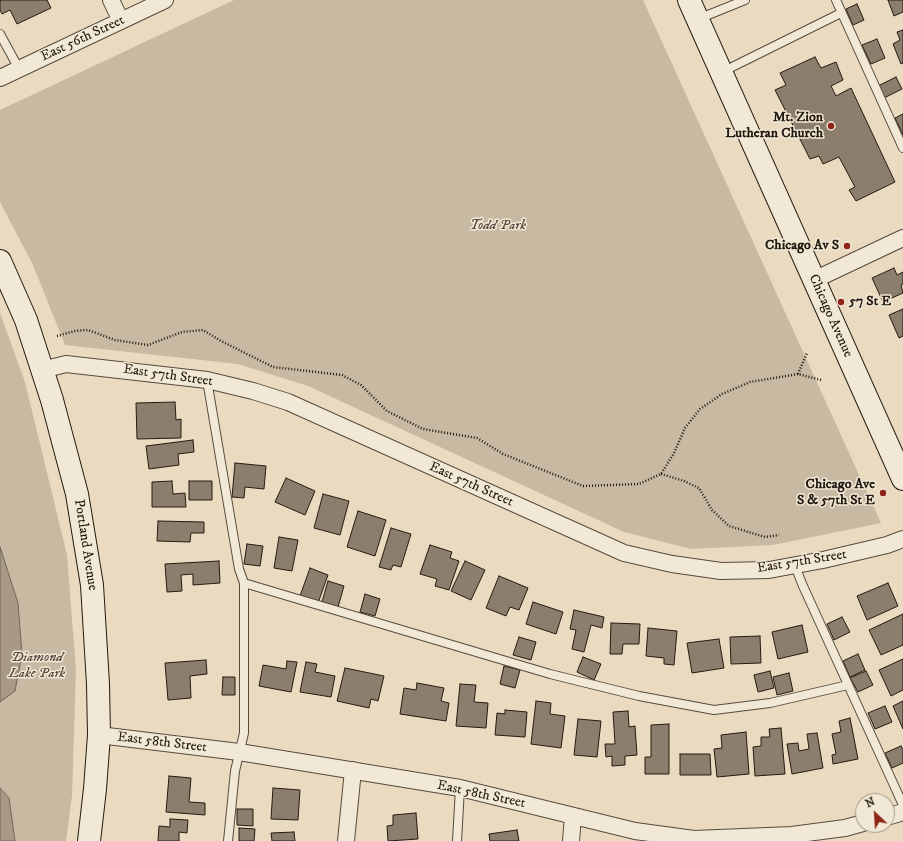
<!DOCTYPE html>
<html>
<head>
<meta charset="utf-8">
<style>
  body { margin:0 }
  #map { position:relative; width:903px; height:841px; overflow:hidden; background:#eadbc0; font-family:"IM FELL DW Pica",serif }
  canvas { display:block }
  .north { position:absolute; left:855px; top:793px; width:40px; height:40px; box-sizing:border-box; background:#f1e8d6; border:1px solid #9f9687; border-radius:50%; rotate:335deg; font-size:11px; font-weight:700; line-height:16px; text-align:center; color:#241a11 }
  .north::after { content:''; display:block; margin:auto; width:14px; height:18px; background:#8f2418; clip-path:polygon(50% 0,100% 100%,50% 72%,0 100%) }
</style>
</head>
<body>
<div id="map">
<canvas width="903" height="841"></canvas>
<div class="north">N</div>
</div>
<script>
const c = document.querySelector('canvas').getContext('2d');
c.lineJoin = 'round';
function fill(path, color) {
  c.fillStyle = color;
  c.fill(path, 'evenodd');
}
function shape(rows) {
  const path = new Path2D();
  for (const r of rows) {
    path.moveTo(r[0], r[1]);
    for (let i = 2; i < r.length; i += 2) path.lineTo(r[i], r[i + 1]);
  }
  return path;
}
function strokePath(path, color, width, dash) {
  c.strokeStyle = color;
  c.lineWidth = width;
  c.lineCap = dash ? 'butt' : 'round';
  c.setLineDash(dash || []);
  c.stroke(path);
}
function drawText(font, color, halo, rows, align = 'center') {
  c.font = font + ' "IM FELL DW Pica",serif';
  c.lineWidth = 3;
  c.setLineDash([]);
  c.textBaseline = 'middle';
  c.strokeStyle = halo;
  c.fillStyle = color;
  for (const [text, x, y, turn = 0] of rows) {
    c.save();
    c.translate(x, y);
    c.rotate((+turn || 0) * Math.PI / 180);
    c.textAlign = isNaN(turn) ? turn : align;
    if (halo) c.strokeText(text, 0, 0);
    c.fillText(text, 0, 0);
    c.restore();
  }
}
fill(shape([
  [234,0,643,0,881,523,773,545,691,549,624,532,308,386,238,364,65,345,33,265,0,202,0,110],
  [0,313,25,382,67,555,76,670,72,796,66,841,0,841]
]), '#c8baa2');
const water = shape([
  [0,547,18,603,22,654,15,691,0,702,0,547],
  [0,788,9,798,15,841,0,841,0,788]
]);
fill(water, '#a79984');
strokePath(water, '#736656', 1);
const building = shape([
  [0,0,47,0,51,8,17,24,10,10,2,14,0,10,0,0],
  [888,0,903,0,903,12,894,16,888,0],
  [857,4,864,20,853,25,846,9,857,4],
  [903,30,903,63,901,64,893,44,900,40,897,32,903,30],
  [877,39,885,58,871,64,862,45,877,39],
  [815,57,821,68,836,62,843,80,831,86,836,96,851,88,895,182,856,201,849,190,855,187,839,157,823,164,819,156,810,159,775,90,786,85,780,73,815,57],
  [896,77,902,89,884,98,878,86,896,77],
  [903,114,903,135,895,118,903,114],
  [894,268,897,275,903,272,903,284,901,285,903,293,883,302,872,278,894,268],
  [903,309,903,336,899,338,889,315,903,309],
  [175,402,176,420,181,419,181,438,137,439,136,403,175,402],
  [193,440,194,452,178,454,179,465,149,469,146,446,193,440],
  [235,463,266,466,264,489,245,487,244,498,232,497,235,463],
  [286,478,315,491,305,515,275,502,286,478],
  [172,481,173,494,185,493,186,507,152,507,152,482,172,481],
  [189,481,212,481,212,500,189,500,189,481],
  [323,494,349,501,340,535,314,528,323,494],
  [358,511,386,520,375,556,347,547,358,511],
  [158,521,204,522,204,533,191,533,190,542,157,541,158,521],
  [391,528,411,534,401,567,393,565,391,570,379,567,391,528],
  [279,537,298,540,292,571,274,568,279,537],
  [247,544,263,546,260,566,244,564,247,544],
  [430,545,452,552,450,558,459,561,449,590,435,586,437,579,420,574,430,545],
  [219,561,220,583,193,585,193,574,181,575,182,591,167,592,165,564,219,561],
  [465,561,485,570,471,600,451,591,465,561],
  [310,568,328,575,318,603,300,596,310,568],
  [499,576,528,588,519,610,510,607,506,616,486,608,499,576],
  [328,581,344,586,338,607,322,602,328,581],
  [888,583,898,606,867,620,857,596,888,583],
  [365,594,380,599,375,616,360,612,365,594],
  [533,602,563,612,556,634,526,624,533,602],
  [574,610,604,617,602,628,591,625,584,652,572,649,576,630,570,629,574,610],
  [903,614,903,645,881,655,869,630,903,614],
  [842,617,850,632,834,640,827,624,842,617],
  [611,623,640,624,639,644,623,644,622,654,610,654,611,623],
  [802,625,808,652,778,659,772,632,802,625],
  [648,628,677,631,674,665,664,664,664,658,646,656,648,628],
  [760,636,761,663,731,664,730,637,760,636],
  [519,637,536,642,531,660,513,655,519,637],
  [719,639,724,668,692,673,687,643,719,639],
  [858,654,865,670,850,677,843,661,858,654],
  [583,657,601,664,594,680,577,672,583,657],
  [903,659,903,690,891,696,879,670,903,659],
  [206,660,207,674,190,676,191,698,168,700,165,663,206,660],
  [287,661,297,662,291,692,259,686,263,665,286,669,287,661],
  [306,662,317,664,315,672,335,676,331,697,300,692,306,662],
  [504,666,520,670,515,688,500,684,504,666],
  [345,668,384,676,378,701,371,699,369,708,337,701,345,668],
  [770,671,774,688,758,692,754,675,770,671],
  [866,671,873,685,858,692,850,678,866,671],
  [789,673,793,691,777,695,773,677,789,673],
  [223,677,235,677,235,695,222,695,223,677],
  [417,683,444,688,441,701,449,703,446,721,400,714,404,688,416,690,417,683],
  [460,684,476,685,474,702,488,703,486,728,456,726,460,684],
  [536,701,551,703,550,714,565,716,561,748,531,744,536,701],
  [903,701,903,729,893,706,903,701],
  [885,706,892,722,875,729,868,713,885,706],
  [505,710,527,712,525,737,495,735,497,713,505,714,505,710],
  [628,711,629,727,635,726,637,755,625,756,625,765,612,766,612,756,606,757,605,744,615,744,613,712,628,711],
  [850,718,858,759,833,764,832,755,836,754,832,734,841,732,839,721,850,718],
  [578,719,601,721,597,757,574,755,578,719],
  [669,724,669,774,645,774,645,757,651,757,651,725,669,724],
  [781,728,785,774,755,776,753,747,761,746,761,737,770,737,769,729,781,728],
  [746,732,749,774,717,777,714,749,722,748,721,735,746,732],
  [817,733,823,768,792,774,787,744,798,743,799,751,809,749,807,734,817,733],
  [901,746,903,750,903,763,892,768,885,753,901,746],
  [680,754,710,754,711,775,680,775,680,754],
  [169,776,191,778,189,802,205,803,205,815,166,812,169,776],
  [273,788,300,790,298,820,271,819,273,788],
  [237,809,253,809,253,826,237,825,237,809],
  [416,813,418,839,388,841,387,826,393,825,393,815,416,813],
  [170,819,188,820,187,833,179,832,179,841,158,841,159,826,170,827,170,819],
  [239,828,255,829,254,841,239,841,239,828],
  [517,830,519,841,490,841,489,834,517,830],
  [294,832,295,841,272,841,271,833,294,832]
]);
fill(building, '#8b7e6c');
strokePath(building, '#241a11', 1);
const lane = shape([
  [836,0,903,148],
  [698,19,745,0],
  [0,34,19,69],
  [722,72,841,13],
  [207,380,239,569,244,583,244,733,235,771,228,841],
  [795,566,803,586,903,805],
  [244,583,550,674,639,696,714,710,770,703,848,685],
  [457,841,460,788]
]);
const street = shape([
  [111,0,121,21],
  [0,78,165,0],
  [814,280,903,238],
  [42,370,66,364,207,380,253,391,288,402,624,553,672,564,721,571,769,570,823,560,887,545,903,539],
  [99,735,239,752,460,788,635,831,694,839,792,835,845,828,863,823],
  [887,817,903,812],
  [346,841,353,770],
  [571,841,573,816]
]);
const secondary = shape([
  [689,0,903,479],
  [0,261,26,320,52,400,77,494,92,585,98,684,99,735,95,789,89,841]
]);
strokePath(lane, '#564a3d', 10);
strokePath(street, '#564a3d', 18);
strokePath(secondary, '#241a11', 24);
strokePath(shape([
  [57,336,75,331,88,330,115,340,148,345,182,332,203,330,221,341,273,367,342,375,361,385,387,411,423,429,477,438,503,454,583,486,639,484,661,474,674,453,685,428,700,409,722,394,750,382,798,374,821,380],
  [798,374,807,353],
  [661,474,684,481,699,488,712,510,729,526,765,537,779,535]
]), '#241a11', 2.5, [1, 2]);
strokePath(lane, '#f1e8d6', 8);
strokePath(street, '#f1e8d6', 16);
strokePath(secondary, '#f1e8d6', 22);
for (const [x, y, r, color] of [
  [831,126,4,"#8f2418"],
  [847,246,4,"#8f2418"],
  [841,302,4,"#8f2418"],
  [883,493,4,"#8f2418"]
]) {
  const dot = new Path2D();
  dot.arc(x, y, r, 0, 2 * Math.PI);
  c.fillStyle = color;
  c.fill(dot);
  strokePath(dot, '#f1e8d6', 1.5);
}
drawText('14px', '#241a11', '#f1e8d6', [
  ["East 56th Street",83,39,-25],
  ["Chicago Avenue",830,316,66],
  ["East 57th Street",168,376,8],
  ["East 57th Street",471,485,24],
  ["Portland Avenue",85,545,81],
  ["East 57th Street",802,562,-9],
  ["East 58th Street",162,743,7],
  ["East 58th Street",481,795,12]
]);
drawText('bold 14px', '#241a11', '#f1e8d6', [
  ["Mt. Zion",823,118],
  ["Lutheran Church",823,134],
  ["Chicago Av S",839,246],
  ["57 St E",849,302,"left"],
  ["Chicago Ave",875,485],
  ["S & 57th St E",875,501]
], 'right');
drawText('italic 14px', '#554a3c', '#f1e8d6', [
  ["Todd Park",498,226],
  ["Diamond",37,658],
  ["Lake Park",37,674]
]);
</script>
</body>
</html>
